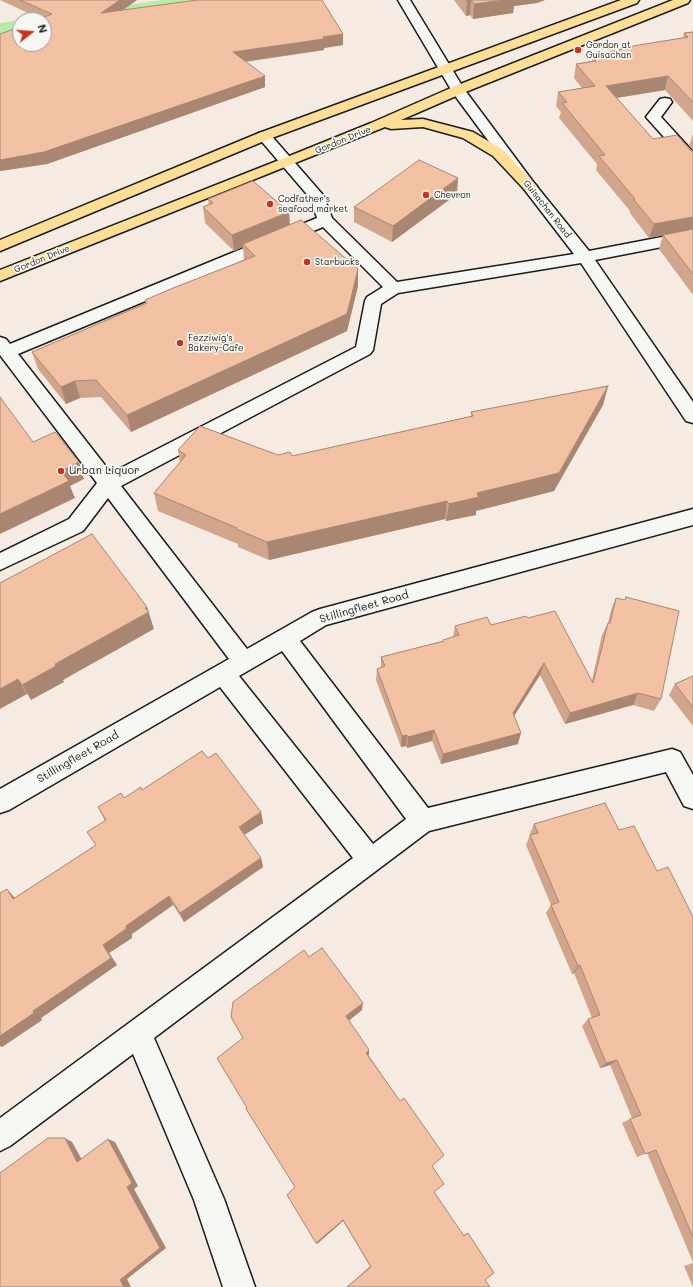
<!DOCTYPE html>
<html>
<head>
<meta charset="utf-8">
<style>
  body { margin:0 }
  #map { position:relative; width:693px; height:1287px; overflow:hidden; background:#f5ebe2; font-family:Mali,sans-serif }
  canvas { display:block }
  .north { position:absolute; left:12px; top:12px; width:40px; height:40px; box-sizing:border-box; background:#f6f6f2; border:1px solid #9f9f9c; border-radius:50%; rotate:73deg; font-size:11px; font-weight:700; line-height:16px; text-align:center; color:#1c1c1c }
  .north::after { content:''; display:block; margin:auto; width:14px; height:18px; background:#c8321e; clip-path:polygon(50% 0,100% 100%,50% 72%,0 100%) }
</style>
</head>
<body>
<div id="map">
<canvas width="693" height="1287"></canvas>
<div class="north">N</div>
</div>
<script>
const c = document.querySelector('canvas').getContext('2d');
c.lineJoin = 'round';
function fill(path, color) {
  c.fillStyle = color;
  c.fill(path, 'evenodd');
}
function shape(rows) {
  const path = new Path2D();
  for (const r of rows) {
    path.moveTo(r[0], r[1]);
    for (let i = 2; i < r.length; i += 2) path.lineTo(r[i], r[i + 1]);
  }
  return path;
}
function strokePath(path, color, width, dash) {
  c.strokeStyle = color;
  c.lineWidth = width;
  c.lineCap = dash ? 'butt' : 'round';
  c.setLineDash(dash || []);
  c.stroke(path);
}
function drawText(font, color, halo, rows, align = 'center') {
  c.font = font + ' Mali,sans-serif';
  c.lineWidth = 3.5;
  c.setLineDash([]);
  c.textBaseline = 'middle';
  c.strokeStyle = halo;
  c.fillStyle = color;
  for (const [text, x, y, turn = 0] of rows) {
    c.save();
    c.translate(x, y);
    c.rotate((+turn || 0) * Math.PI / 180);
    c.textAlign = isNaN(turn) ? turn : align;
    if (halo) c.strokeText(text, 0, 0);
    c.fillText(text, 0, 0);
    c.restore();
  }
}
fill(shape([
  [162,0,266,0,44,20,20,20,20,35,0,38,0,23]
]), '#b8eaaa');
const minor = shape([
  [398,0,410,0,464,89,534,183,589,251,693,231,693,241,595,260,693,402,693,423,686,421,581,263,398,293,381,304,373,350,370,354,121,486,247,649,312,612,320,609,693,509,693,525,326,625,300,641,428,808,672,749,680,752,693,775,693,809,684,806,666,772,429,831,154,1038,224,1199,255,1287,223,1287,194,1200,133,1054,10,1146,0,1151,0,1118,353,858,220,687,9,810,0,813,0,789,229,659,108,498,83,531,0,570,0,553,69,519,97,483,0,355,0,337,6,339,10,344,317,218,311,199,257,136,259,133,264,132,269,133,323,195,332,218,397,282,574,254,524,189,453,93,398,0],
  [323,227,383,287,367,297,365,301,356,347,111,473,18,354,323,227],
  [282,651,406,819,373,844,239,676,282,651],
  [665,98,670,99,672,102,661,117,693,152,693,165,688,164,646,117,660,99,665,98]
]);
const major = shape([
  [621,0,639,0,637,3,269,139,0,251,0,240,259,133,621,0],
  [673,0,690,0,688,3,463,93,401,120,423,119,473,132,503,150,534,183,537,186,534,189,529,191,524,189,493,156,463,138,423,127,391,129,385,127,0,281,0,270,282,159,371,123,453,87,673,0]
]);
strokePath(minor, '#1c1c1c', 3);
strokePath(major, '#1c1c1c', 3);
fill(minor, '#f6f6f2');
fill(major, '#fcde96');
fill(shape([
  [0,0,137,0,123,10,343,34,343,45,324,48,324,50,246,62,265,87,47,164,0,171,0,34,41,19],
  [454,0,545,0,537,3,514,6,513,13,473,19,470,15,466,16],
  [693,32,693,121,665,90,617,98,653,139,693,151,693,295,659,249,663,235,649,238,630,213,630,211,596,170,597,164,559,118,561,112,556,106,558,92,582,88,574,78,576,64,592,61,593,57,602,56,603,53,620,50,621,48,683,38,684,33],
  [693,134,693,150,689,146],
  [457,194,392,242,354,222,354,207],
  [208,199,289,212,290,225,358,269,358,286,347,331,131,432,101,397,80,398,66,404,38,369,32,352,145,303,145,300,244,260,243,247,234,251,205,223,203,207,209,205],
  [608,386,603,405,554,491,476,511,476,515,446,521,445,519,269,560,238,547,238,544,158,511,154,493,180,462,178,450,292,456,471,416,471,412],
  [616,598,661,699,654,711,633,705,565,724,540,675,514,716,518,744,441,764,432,741,407,748,406,746,401,747,376,680,377,669,381,668,381,657,443,641,443,640,453,637,455,626,491,625,528,618,592,680,602,635,608,623,611,610],
  [693,676,693,726,669,695,675,684],
  [208,758,261,812,263,823,244,835,261,858,263,867,184,922,173,905,132,934,132,938,109,953,117,965,41,1018,42,1020,2,1047,15,898,96,846,105,821,98,807,124,798,142,790],
  [534,824,619,830,657,871,693,917,693,1262,647,1153,637,1157,622,1123,632,1118,610,1065,600,1068,582,1026,588,1019,592,1018,574,973,572,974,546,913,551,905,526,845,530,835,530,834],
  [362,1010,348,1020,369,1056,400,1101,444,1155,432,1166,434,1192,463,1235,468,1233,485,1280,490,1287,347,1287,370,1266,343,1221,317,1244,316,1243,295,1187,247,1108,243,1038,234,1023,231,1017],
  [693,1263,693,1287,684,1266]
]), '#d0a58c');
fill(shape([
  [120,0,137,0,103,24,101,13],
  [471,0,470,15,466,16,467,1],
  [505,0,545,0,537,3,514,6,513,13,473,19,474,4],
  [343,34,343,45,324,48,324,50,234,63,233,52],
  [265,76,265,87,47,164,0,171,0,160],
  [668,76,665,90,603,100,606,86],
  [458,178,457,194,392,242,393,226],
  [289,212,290,227,243,244,243,247,234,251,232,235],
  [693,217,693,230,649,238,654,224],
  [358,269,358,286,347,331,131,432,127,415],
  [75,381,80,398,66,404,61,387],
  [608,386,603,405,554,491,476,511,476,515,446,521,449,504,477,493],
  [79,462,84,479,70,486,75,498,0,534,0,514,61,471],
  [447,501,445,519,269,560,267,542],
  [147,607,154,629,63,680,64,682,31,700,22,685],
  [544,663,540,675,509,724,513,713],
  [18,679,27,694,0,709,0,689],
  [638,693,633,705,565,724,570,713],
  [434,730,432,741,407,748,408,737],
  [521,733,518,744,441,764,443,754],
  [407,735,406,746,401,747,402,736],
  [261,812,263,823,241,837,239,827],
  [261,858,263,867,184,922,180,913],
  [7,889,15,898,13,899],
  [169,896,173,905,132,934,132,938,109,953,117,965,41,1018,42,1020,2,1047,0,1046,0,1036,103,945,126,926],
  [580,965,574,973,572,974,578,966],
  [363,1003,362,1010,346,1023,346,1016],
  [369,1050,369,1056,366,1053],
  [617,1060,610,1065,600,1068,606,1063],
  [65,1138,72,1142,85,1165,77,1162],
  [108,1139,115,1142,138,1186,134,1189,166,1248,127,1279,131,1287,124,1287,120,1280,127,1187],
  [343,1220,343,1221,317,1244,316,1243]
]), '#a98672');
const building = shape([
  [20,0,120,0,101,13,197,0,322,0,343,34,323,37,324,39,233,52,265,76,44,152,0,160,0,34,20,27,20,44,44,44,44,20,37,20,52,14,20,0],
  [466,0,505,0,474,4,471,0,467,1,466,0],
  [693,32,693,102,668,76,606,86,653,139,677,135,691,151,693,151,693,217,654,224,633,199,635,199,599,156,605,155,562,103,567,102,558,92,595,86,576,64,596,61,593,57,605,56,603,53,622,49,621,48,688,37,684,33,693,32],
  [419,160,458,178,393,226,354,207,419,160],
  [253,181,289,212,232,235,203,207,213,203,208,199,253,181],
  [301,220,358,269,347,314,127,415,96,380,75,381,61,387,32,352,147,303,145,300,173,288,255,256,243,244,301,220],
  [693,229,693,274,663,235,693,229],
  [608,386,559,473,477,493,479,497,449,504,447,501,267,542,236,529,237,528,154,493,186,455,178,450,200,426,278,455,290,452,292,456,473,416,471,412,608,386],
  [0,397,33,442,55,432,79,462,61,471,69,481,0,514,0,397],
  [92,534,147,607,145,608,149,612,55,664,56,666,22,685,18,679,0,689,0,583,92,534],
  [626,597,679,611,661,699,638,693,570,713,544,663,513,713,521,733,443,754,434,730,408,737,407,735,402,736,377,669,385,666,381,657,444,641,443,640,459,635,455,626,487,617,491,625,526,616,528,618,555,611,593,683,608,623,610,623,616,598,625,600,626,597],
  [693,676,693,707,675,684,693,676],
  [202,751,208,758,216,753,261,812,239,827,261,858,180,913,169,896,126,926,126,929,103,945,111,958,33,1011,34,1013,0,1036,0,893,7,889,13,899,96,845,87,832,106,820,98,807,121,793,124,798,141,787,142,790,202,751],
  [605,803,619,830,634,826,657,871,668,867,693,917,693,1237,656,1150,645,1154,630,1119,641,1115,617,1060,606,1063,588,1019,600,1015,580,965,578,966,551,905,559,902,530,835,538,833,534,824,605,803],
  [322,948,363,1003,346,1016,369,1050,366,1053,400,1101,404,1098,444,1155,432,1166,444,1184,434,1192,464,1236,468,1233,494,1273,485,1280,490,1287,347,1287,371,1267,343,1220,316,1243,287,1195,295,1187,246,1109,247,1108,217,1058,243,1038,231,1017,233,1002,304,950,309,957,322,948],
  [48,1138,65,1138,77,1162,108,1139,132,1183,127,1187,160,1248,120,1280,124,1287,0,1287,0,1173,48,1138]
]);
fill(building, '#f2c0a3');
strokePath(building, '#a98672', 1);
for (const [x, y, r, color] of [
  [578,50,4,"#c8321e"],
  [426,195,4,"#c8321e"],
  [270,204,4,"#c8321e"],
  [307,262,4,"#c8321e"],
  [180,343,4,"#c8321e"],
  [61,471,4,"#c8321e"]
]) {
  const dot = new Path2D();
  dot.arc(x, y, r, 0, 2 * Math.PI);
  c.fillStyle = color;
  c.fill(dot);
  strokePath(dot, '#f6f6f2', 1.5);
}
drawText('9px', '#1c1c1c', '#f6f6f2', [
  ["Gordon at",586,45],
  ["Guisachan",586,55],
  ["Chevron",434,195],
  ["Codfather's",278,199],
  ["seafood market",278,209],
  ["Starbucks",315,262],
  ["Fezziwig's",188,338],
  ["Bakery-Cafe",188,348]
], 'left');
drawText('9px', '#1c1c1c', '#f6f6f2', [
  ["Gordon Drive",343,140,-22],
  ["Guisachan Road",547,209,52],
  ["Gordon Drive",42,259,-22]
]);
drawText('11px', '#1c1c1c', '#f6f6f2', [
  ["Urban Liquor",69,471]
], 'left');
drawText('11px', '#1c1c1c', '#f6f6f2', [
  ["Stillingfleet Road",364,607,-16],
  ["Stillingfleet Road",78,757,-30]
]);
</script>
</body>
</html>
